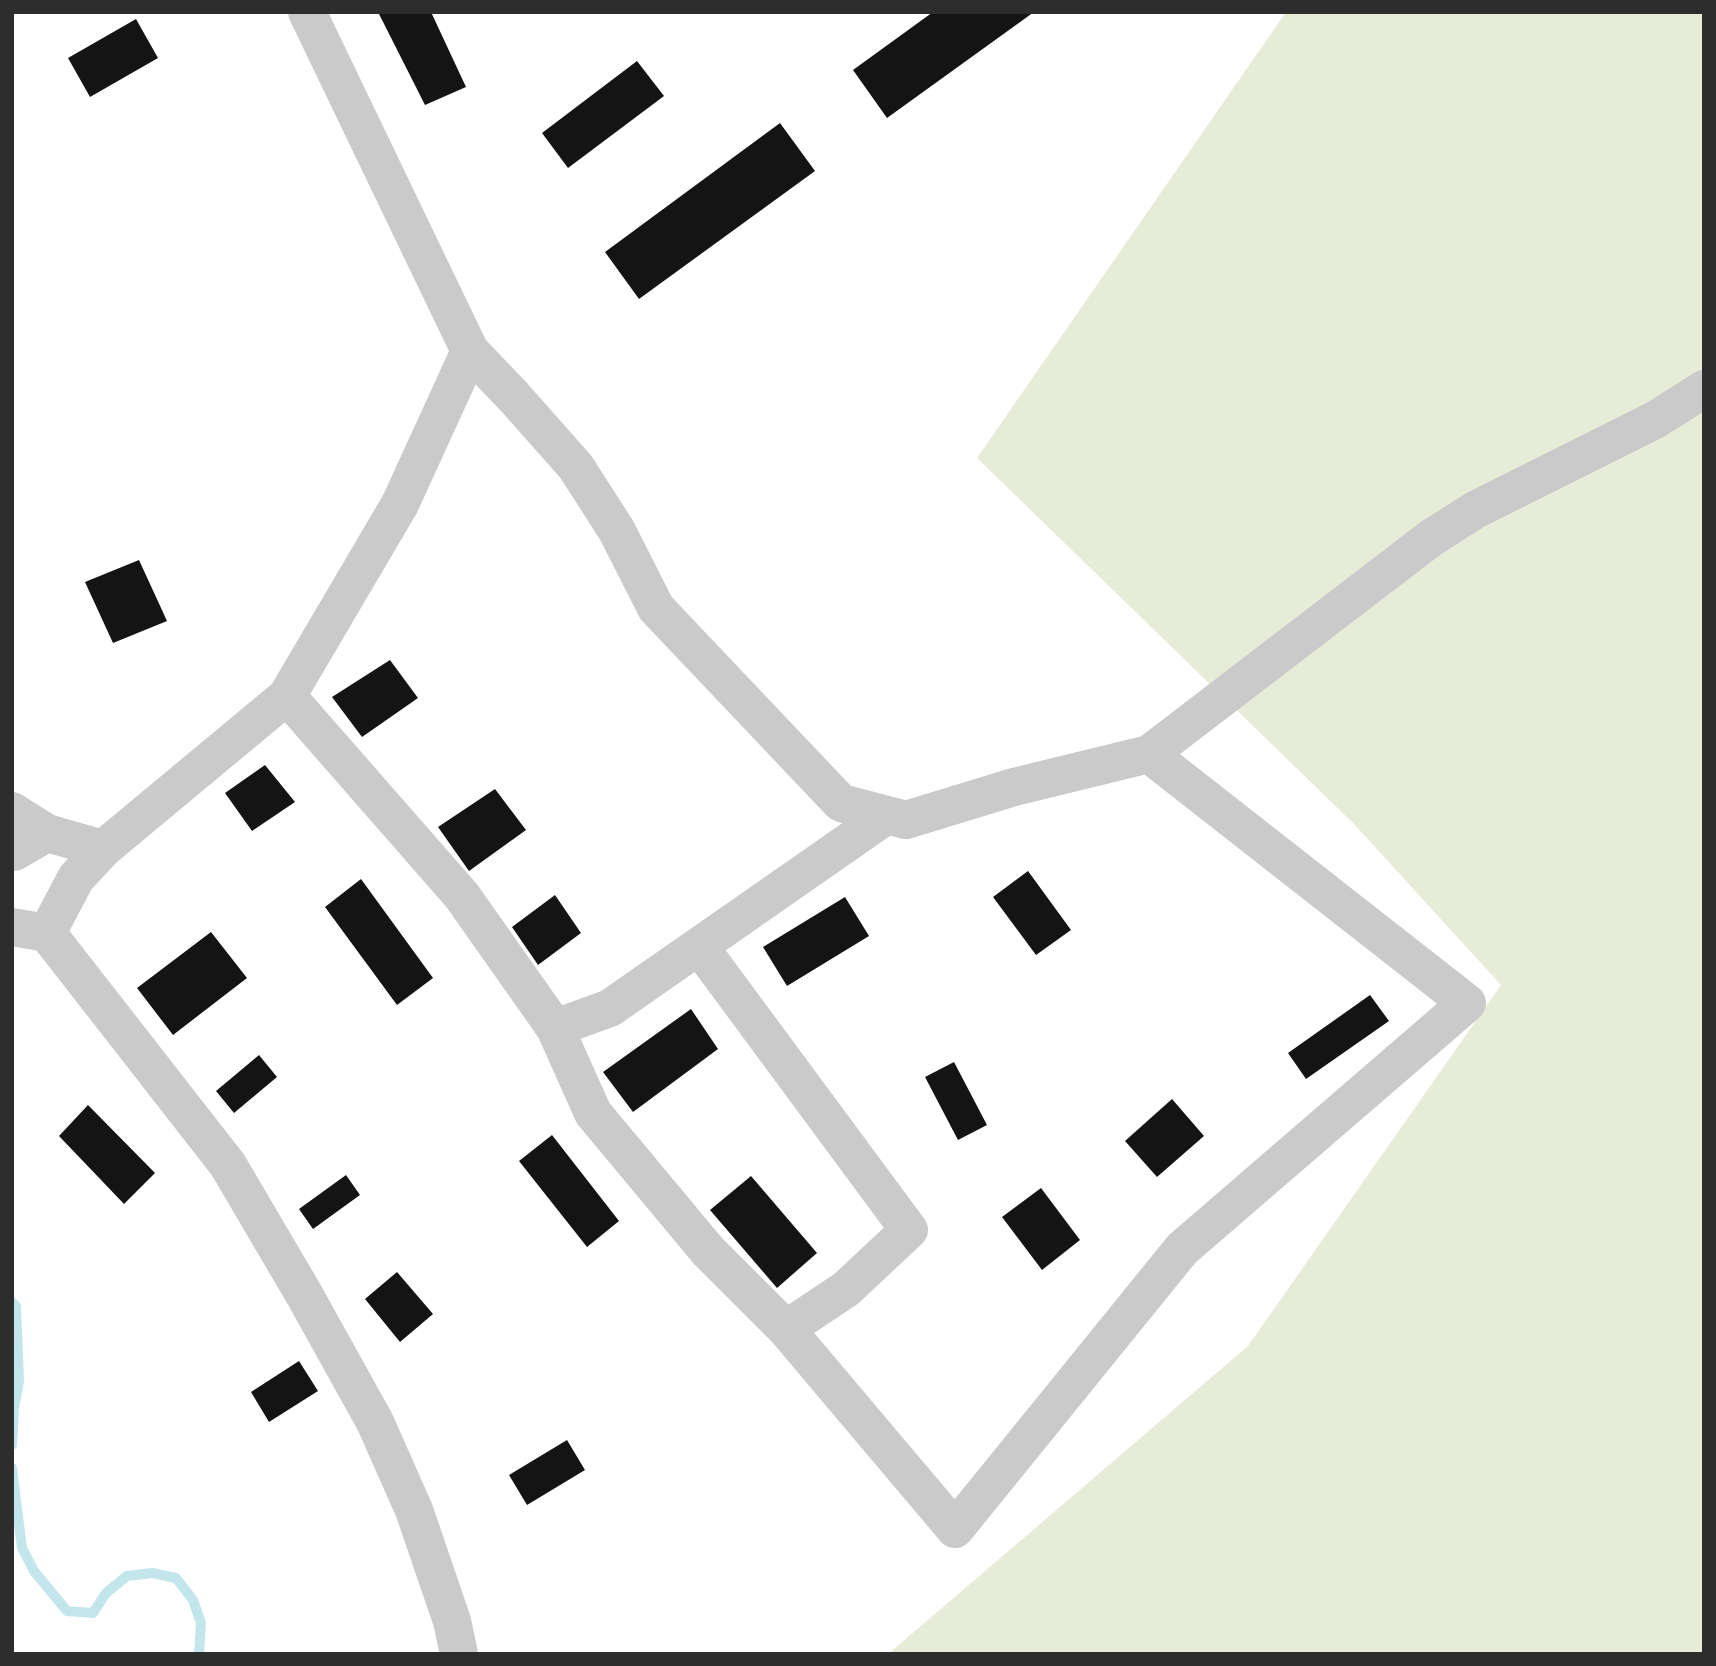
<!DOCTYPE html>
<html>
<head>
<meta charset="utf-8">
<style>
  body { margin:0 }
  #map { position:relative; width:1716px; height:1666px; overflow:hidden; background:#fff; font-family:Overpass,sans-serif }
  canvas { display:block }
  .frame { position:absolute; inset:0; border:14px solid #2d2d2d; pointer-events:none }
</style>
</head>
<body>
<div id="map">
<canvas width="1716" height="1666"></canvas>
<div class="frame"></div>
</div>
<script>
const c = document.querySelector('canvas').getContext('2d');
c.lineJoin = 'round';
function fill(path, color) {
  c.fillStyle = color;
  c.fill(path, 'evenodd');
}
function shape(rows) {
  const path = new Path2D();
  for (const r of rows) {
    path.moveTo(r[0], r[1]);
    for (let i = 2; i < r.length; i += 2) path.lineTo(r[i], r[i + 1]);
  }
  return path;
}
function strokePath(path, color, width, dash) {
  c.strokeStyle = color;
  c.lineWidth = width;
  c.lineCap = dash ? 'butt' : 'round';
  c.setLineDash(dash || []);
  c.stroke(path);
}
fill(shape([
  [1286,12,1704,12,1704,1654,888,1654,1248,1346,1501,985,1354,824,977,458]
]), '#e7ecd9');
strokePath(shape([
  [12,1302,16,1306,19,1381,14,1408,12,1445],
  [12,1468,22,1548,34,1571,67,1611,93,1613,106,1593,127,1576,152,1573,176,1578,193,1600,201,1623,199,1654]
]), '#c3e6ed', 10);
fill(shape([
  [378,12,431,12,466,87,425,105],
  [933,12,1034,12,887,118,853,70],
  [136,19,158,58,90,97,68,58],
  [637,61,664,96,568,168,542,133],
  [780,123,815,171,639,299,605,252],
  [139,560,167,621,113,643,85,582],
  [390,660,418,698,362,737,332,697],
  [265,765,295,802,252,831,225,793],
  [495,789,526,830,469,871,438,827],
  [1028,871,1071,930,1036,955,993,897],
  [361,879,433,978,397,1005,325,907],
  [555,895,581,933,538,965,512,927],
  [845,897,869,936,787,986,763,947],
  [211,932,247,978,173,1035,137,988],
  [1370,995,1389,1021,1306,1079,1288,1053],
  [691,1009,718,1049,633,1112,603,1072],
  [259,1055,277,1077,234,1113,216,1091],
  [954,1062,987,1125,958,1140,925,1077],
  [1172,1099,1204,1136,1157,1177,1125,1141],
  [88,1105,155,1173,124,1204,59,1136],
  [552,1135,619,1221,587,1247,519,1161],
  [346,1175,360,1195,313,1229,299,1209],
  [751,1176,817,1253,777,1288,710,1210],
  [1041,1188,1080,1240,1042,1270,1002,1217],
  [397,1272,433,1314,400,1342,365,1299],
  [299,1361,318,1391,269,1422,251,1392],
  [567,1440,585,1470,527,1505,509,1475]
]), '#141414');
strokePath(shape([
  [307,12,470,351,514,397,576,467,617,531,656,608,841,803,906,820,1014,787,1149,754,1467,1003,1182,1249,955,1529,786,1329],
  [287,696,462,896,555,1028,610,1008,887,815],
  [1149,754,1431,538,1475,510,1655,420,1704,389],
  [12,811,47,833],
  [14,852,47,833,103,849],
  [12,927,47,933],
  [555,1028,593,1113,708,1251,786,1329,846,1289,909,1230,699,946],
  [459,1654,452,1621,414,1510,375,1422,305,1296,228,1165,47,933,76,878,103,849,287,696,400,504,470,351]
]), '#cacaca', 38);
</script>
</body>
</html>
